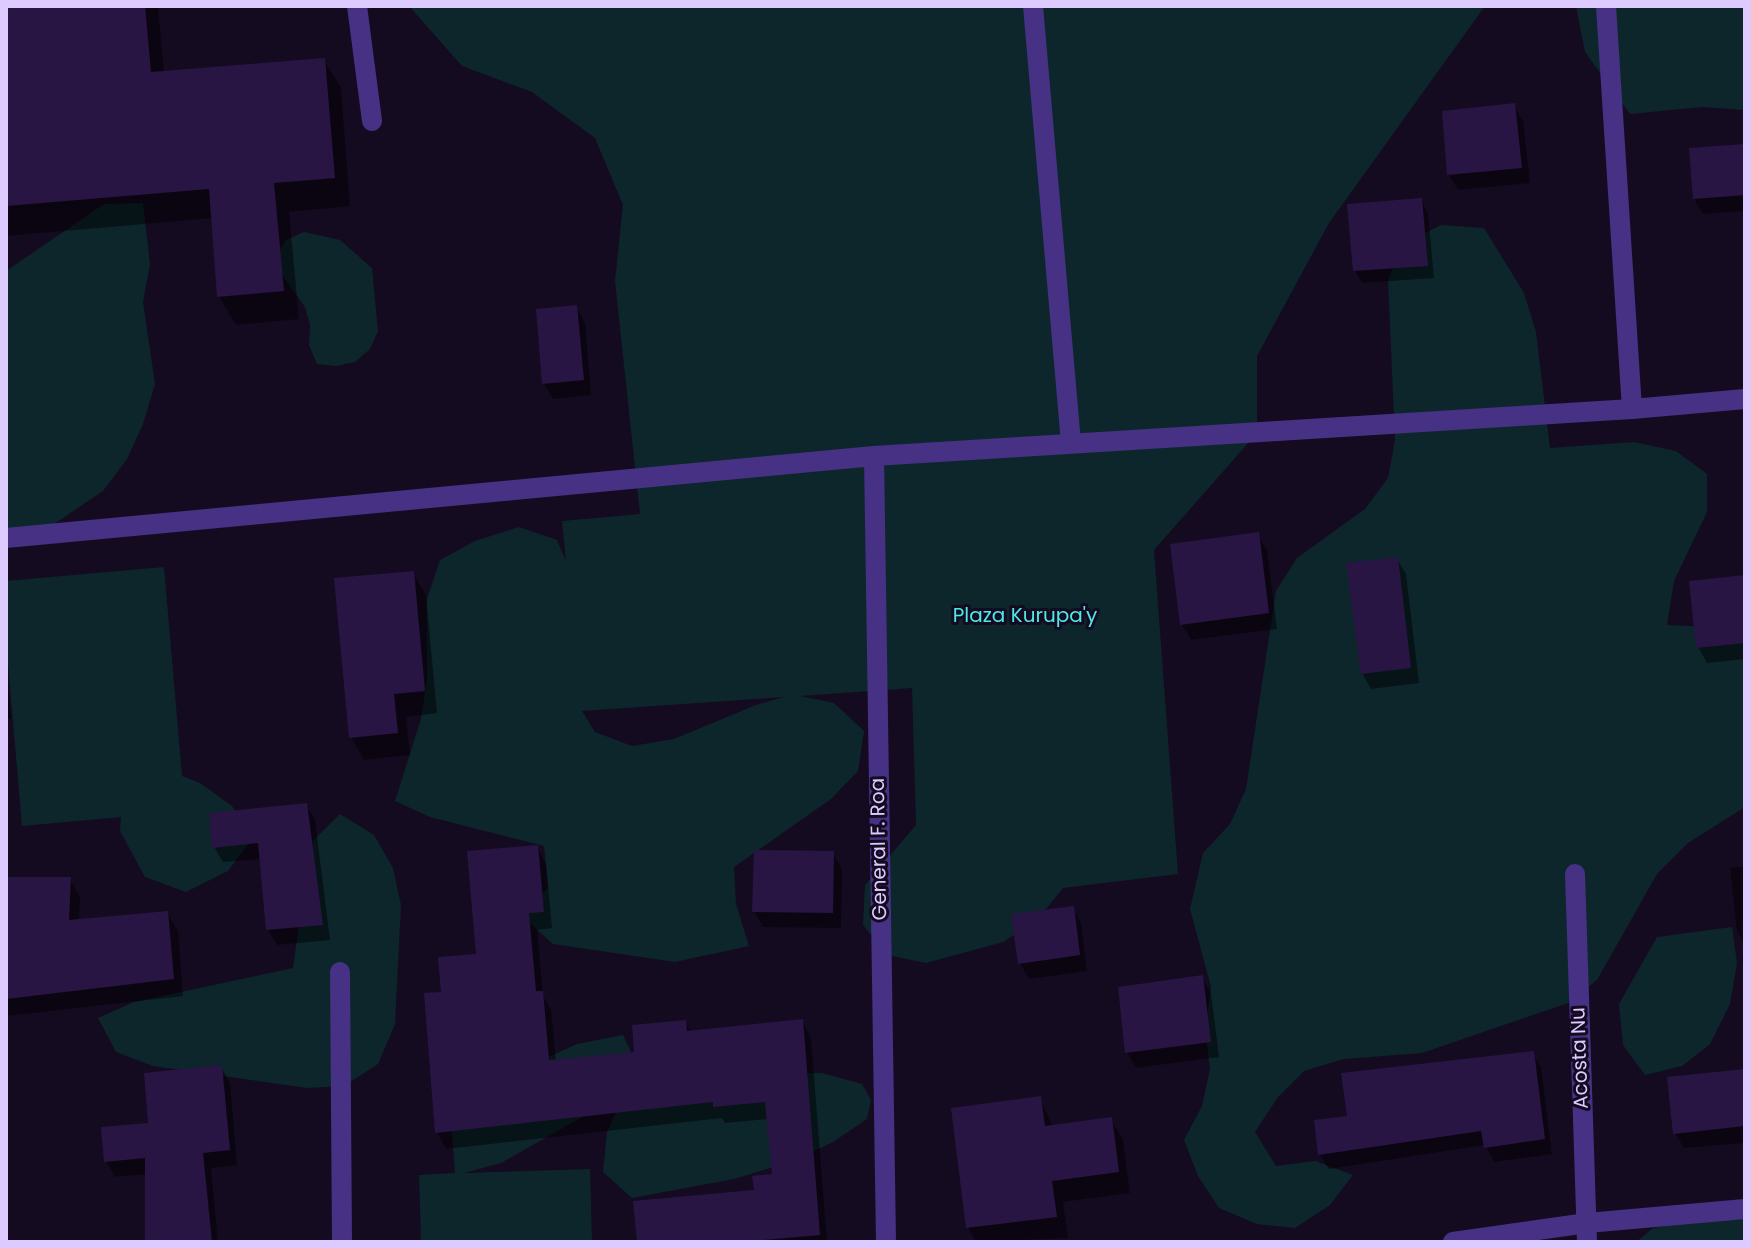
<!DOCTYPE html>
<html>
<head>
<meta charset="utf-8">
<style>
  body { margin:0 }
  #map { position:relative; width:1751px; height:1248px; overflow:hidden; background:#140b21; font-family:Poppins,sans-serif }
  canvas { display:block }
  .frame { position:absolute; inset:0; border:8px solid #ddcbff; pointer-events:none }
</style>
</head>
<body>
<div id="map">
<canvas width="1751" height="1248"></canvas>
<div class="frame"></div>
</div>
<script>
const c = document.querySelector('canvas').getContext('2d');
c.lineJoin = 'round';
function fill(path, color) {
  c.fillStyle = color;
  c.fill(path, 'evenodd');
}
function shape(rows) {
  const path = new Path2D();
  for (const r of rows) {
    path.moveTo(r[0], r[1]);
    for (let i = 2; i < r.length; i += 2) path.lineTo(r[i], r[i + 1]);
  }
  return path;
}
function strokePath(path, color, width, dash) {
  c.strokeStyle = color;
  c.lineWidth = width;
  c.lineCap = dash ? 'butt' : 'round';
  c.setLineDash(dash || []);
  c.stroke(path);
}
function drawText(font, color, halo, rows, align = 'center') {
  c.font = font + ' Poppins,sans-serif';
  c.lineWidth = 6;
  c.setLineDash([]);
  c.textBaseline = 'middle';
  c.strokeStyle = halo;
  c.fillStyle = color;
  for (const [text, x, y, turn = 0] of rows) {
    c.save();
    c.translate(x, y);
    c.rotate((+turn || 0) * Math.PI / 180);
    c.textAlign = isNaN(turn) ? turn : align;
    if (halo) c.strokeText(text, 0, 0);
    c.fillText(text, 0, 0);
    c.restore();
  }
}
fill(shape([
  [409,6,1485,6,1329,223,1257,356,1257,433,1154,550,1178,874,1063,888,1037,920,1003,942,926,963,887,955,863,925,865,885,916,825,912,688,800,696,834,703,864,731,858,771,831,799,734,867,736,904,749,946,675,962,553,944,524,918,548,887,544,846,430,817,395,801,421,719,427,679,427,599,440,560,475,541,519,527,557,540,566,561,562,521,640,514,615,281,623,205,595,138,532,92,462,66],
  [784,697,756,705,674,739,632,746,595,732,582,711],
  [1576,6,1745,6,1745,110,1702,107,1630,114,1585,52],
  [143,203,150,264,143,302,155,384,143,424,127,459,103,491,35,537,6,543,6,271,104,204],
  [1441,225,1484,228,1524,293,1536,332,1550,448,1634,442,1676,451,1707,474,1707,512,1674,581,1667,625,1711,627,1745,644,1745,807,1688,843,1657,874,1597,980,1568,1003,1422,1053,1344,1059,1304,1071,1278,1097,1255,1132,1276,1166,1315,1161,1353,1175,1330,1205,1295,1228,1257,1224,1219,1208,1198,1176,1184,1140,1202,1106,1210,1069,1205,1030,1211,987,1190,909,1203,853,1230,824,1246,789,1276,591,1297,558,1365,509,1388,478,1395,440,1388,280,1404,244],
  [304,232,340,240,372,268,378,331,370,349,355,362,336,366,317,364,309,345,310,325,305,307,282,275,275,257,286,240],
  [164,567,182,776,200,783,232,806,252,839,228,871,186,892,145,877,120,831,121,817,22,826,6,640,6,581],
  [340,814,374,835,393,868,401,905,395,1024,378,1064,344,1086,307,1088,153,1066,116,1052,98,1018,134,1002,293,968,310,844],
  [1732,927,1737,963,1730,1004,1710,1044,1682,1066,1645,1075,1623,1045,1619,1004,1657,937],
  [623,1035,631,1052,616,1064,584,1116,501,1163,464,1173,590,1169,592,1242,421,1242,419,1175,455,1173,451,1121,518,1071,577,1044],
  [822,1073,862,1084,871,1100,867,1119,833,1142,793,1161,734,1179,632,1198,603,1172,607,1132,615,1114,649,1091,715,1076],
  [1745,1212,1745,1242,1636,1242,1653,1228]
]), '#0d262c');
fill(shape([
  [6,6,158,6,164,73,324,60,341,88,350,206,289,212,299,319,236,325,219,297,213,218,6,236],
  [1514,106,1523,121,1530,183,1458,190,1449,175,1444,112],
  [1745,146,1745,211,1703,214,1694,199],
  [1421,200,1428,213,1434,278,1362,283,1355,271],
  [576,307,585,323,591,395,553,399,544,384],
  [1258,535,1267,550,1277,629,1191,640,1182,624],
  [1397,559,1406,574,1419,683,1371,689,1362,673],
  [413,573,426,595,437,713,406,717,410,755,364,760,351,737],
  [1745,577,1745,659,1707,663,1698,647],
  [6,662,11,719,6,719],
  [306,805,315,820,330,940,277,945,268,930,261,859,223,862,214,847],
  [537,847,546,864,552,928,537,930,543,996,551,1009,556,1062,637,1054,685,1022,691,1032,802,1021,811,1038,827,1242,639,1242,756,1192,775,1175,768,1119,725,1123,722,1118,446,1149,437,1132,443,993,479,955],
  [833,853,842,869,841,928,763,927,754,911],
  [1745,866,1745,945,1737,931,1730,868],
  [6,879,70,879,80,897,79,921,167,913,178,931,183,996,6,1016],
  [1073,908,1081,923,1087,971,1029,979,1020,963],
  [1202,978,1211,993,1219,1057,1136,1068,1127,1052],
  [1532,1053,1541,1067,1552,1154,1494,1162,1485,1145,1329,1169,1320,1155,1349,1117],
  [221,1067,230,1083,237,1165,211,1168,218,1242,147,1242,147,1174,115,1177,106,1161],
  [1745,1071,1745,1143,1684,1148,1675,1133],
  [1040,1099,1053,1127,1111,1119,1123,1140,1130,1193,1063,1202,1068,1238,976,1242,968,1228]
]), '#0007');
fill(shape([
  [6,6,145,6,151,72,325,58,335,178,274,183,284,291,217,297,209,189,6,206],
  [1515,103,1522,168,1447,175,1442,111],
  [1745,144,1745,195,1693,199,1689,148],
  [1422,198,1428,266,1353,271,1347,204],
  [577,305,584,380,542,384,536,309],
  [1259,532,1269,613,1180,625,1170,544],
  [1398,557,1411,668,1361,674,1346,563],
  [414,571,425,691,394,694,398,733,349,738,334,578],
  [1745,575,1745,643,1696,648,1689,581],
  [307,803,323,925,266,930,258,843,212,848,209,813],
  [538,845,544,912,529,913,536,991,543,991,549,1060,634,1052,632,1025,686,1020,687,1031,803,1019,820,1235,741,1242,637,1242,633,1201,754,1190,752,1176,772,1174,765,1102,713,1107,713,1102,435,1133,424,993,441,992,438,957,476,954,467,851],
  [754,850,834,851,833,913,752,912],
  [6,877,71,877,69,920,168,911,174,979,6,999],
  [1074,906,1080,955,1018,964,1011,914],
  [1203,975,1211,1042,1125,1053,1118,987],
  [1534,1051,1545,1139,1484,1148,1481,1131,1318,1155,1314,1120,1347,1116,1341,1073],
  [222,1065,230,1150,203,1153,212,1242,145,1242,145,1158,104,1162,101,1127,148,1123,144,1073],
  [1745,1069,1745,1126,1673,1134,1667,1077],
  [1041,1096,1045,1126,1112,1117,1119,1172,1052,1181,1057,1217,966,1228,951,1108]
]), '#291544');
strokePath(shape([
  [357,6,372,121]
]), '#473185', 20);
strokePath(shape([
  [1033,6,1071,443],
  [1606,6,1632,409],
  [874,456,886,1242],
  [6,538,874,456,1632,409,1745,399],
  [1575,874,1587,1242],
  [340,972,342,1242],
  [1453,1242,1587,1223,1745,1209]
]), '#473185', 20);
drawText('20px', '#4ceae6', '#140b21', [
  ["Plaza Kurupa'y",1025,617]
]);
drawText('20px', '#ddcbff', '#140b21', [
  ["General F. Roa",880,849,-91],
  ["Acosta Nu",1581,1058,-92]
]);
</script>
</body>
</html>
